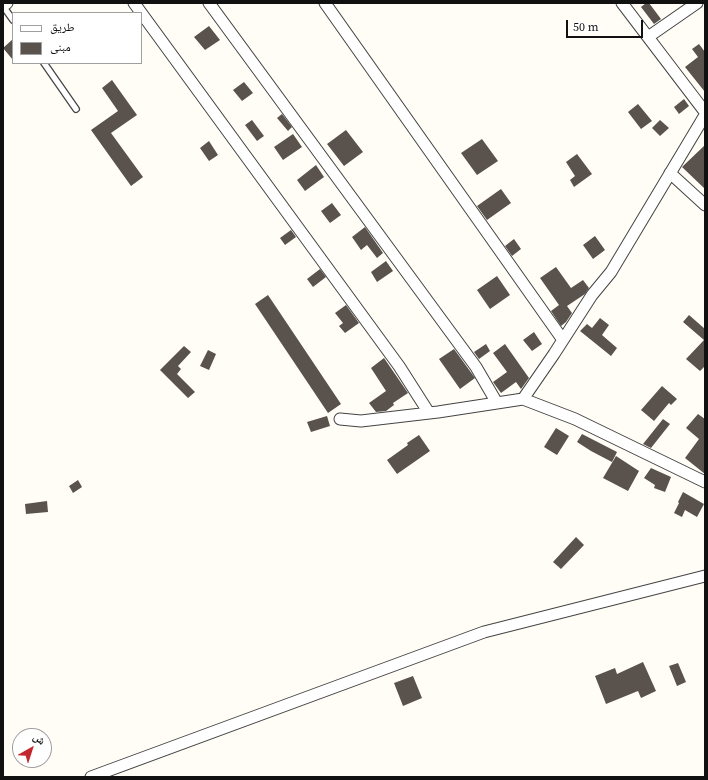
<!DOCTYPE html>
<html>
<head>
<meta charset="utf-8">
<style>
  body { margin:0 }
  #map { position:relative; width:708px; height:780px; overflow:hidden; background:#fffdf5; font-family:"Source Serif 4","Noto Naskh Arabic",serif }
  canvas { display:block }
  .frame { position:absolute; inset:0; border:4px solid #111; pointer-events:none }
  .legend { position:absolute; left:12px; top:12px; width:130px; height:52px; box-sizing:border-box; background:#fff; border:1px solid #a0a0a0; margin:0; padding:5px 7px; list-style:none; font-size:12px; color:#111 }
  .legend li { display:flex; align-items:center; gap:8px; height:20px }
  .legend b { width:20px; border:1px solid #a0a0a0 }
  .north { position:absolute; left:12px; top:728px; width:40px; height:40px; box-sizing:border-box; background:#fff; border:1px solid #a0a0a0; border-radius:50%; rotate:39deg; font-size:11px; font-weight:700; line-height:16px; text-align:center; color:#111 }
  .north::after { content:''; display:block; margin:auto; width:14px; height:18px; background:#c4262e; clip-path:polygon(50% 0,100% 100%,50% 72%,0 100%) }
  .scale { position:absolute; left:566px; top:20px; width:77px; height:18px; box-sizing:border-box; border:2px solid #111; border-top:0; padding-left:5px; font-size:12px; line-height:14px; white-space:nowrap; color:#111; -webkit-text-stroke:3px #fff; paint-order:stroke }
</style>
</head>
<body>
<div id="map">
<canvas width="708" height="780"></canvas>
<div class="frame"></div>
<ul class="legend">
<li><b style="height:5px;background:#fff"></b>طريق</li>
<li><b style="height:11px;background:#5a524d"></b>مبنى</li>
</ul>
<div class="north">ش</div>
<div class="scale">50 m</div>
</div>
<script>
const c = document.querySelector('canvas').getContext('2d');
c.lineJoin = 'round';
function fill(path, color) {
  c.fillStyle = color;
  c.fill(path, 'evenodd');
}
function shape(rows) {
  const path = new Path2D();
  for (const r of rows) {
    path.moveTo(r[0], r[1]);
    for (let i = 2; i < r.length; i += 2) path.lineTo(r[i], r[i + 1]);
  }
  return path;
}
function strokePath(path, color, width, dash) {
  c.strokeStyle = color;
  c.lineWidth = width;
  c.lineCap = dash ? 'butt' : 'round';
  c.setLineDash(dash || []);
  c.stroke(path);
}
fill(shape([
  [646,3,649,3,661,19,654,24,641,7],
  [209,26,220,40,205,50,194,37],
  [13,39,13,60,3,48],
  [699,44,705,52,705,92,685,67,698,57,692,49],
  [112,80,137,115,111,133,143,177,131,186,91,130,118,111,102,88],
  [244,82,253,93,242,101,233,90],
  [684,99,689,106,679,114,674,107],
  [638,104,652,121,641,129,628,112],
  [282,114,292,127,288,131,277,118],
  [252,120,264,136,257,141,245,125],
  [660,120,669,128,660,136,652,128],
  [346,130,363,152,344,166,327,144],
  [293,134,302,147,283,160,274,147],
  [482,139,498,161,477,175,461,153],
  [209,141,218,155,209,161,200,148],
  [705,145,705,189,682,167],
  [577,154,592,174,574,187,570,180,575,176,566,162],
  [316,165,324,177,305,191,297,180],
  [501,189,511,203,487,220,477,206],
  [332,203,341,215,330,223,321,211],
  [365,227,383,253,377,258,367,245,361,250,352,237],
  [291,230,296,237,285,245,280,238],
  [595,236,605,250,593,259,583,245],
  [514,239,521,249,512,256,505,246],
  [386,261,393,271,377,282,371,272],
  [556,267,571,288,583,280,589,288,585,294,567,306,572,313,566,322,561,326,551,311,559,305,540,278],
  [320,269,326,277,313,287,307,279],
  [497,276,510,295,490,309,477,290],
  [268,295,341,404,328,413,255,304],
  [346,305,359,323,345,333,339,326,343,323,335,313],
  [689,315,705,329,705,366,700,371,686,359,704,340,683,322],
  [600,318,609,325,602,335,617,348,611,356,580,331,587,324,592,328],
  [534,332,542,344,532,351,523,340],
  [486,344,490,351,479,359,474,352],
  [505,344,529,378,521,389,516,382,501,393,493,382,507,372,493,353],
  [184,346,191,352,178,366,181,369,177,374,195,392,188,398,160,370],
  [454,349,475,378,460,389,439,359],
  [208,350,216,354,209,370,200,366],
  [384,358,408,393,393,403,394,405,386,411,376,412,369,403,386,391,371,368],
  [662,386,677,399,671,405,669,403,654,421,641,410],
  [698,414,705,419,705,474,685,458,699,439,686,428],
  [327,416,330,426,311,432,307,422],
  [663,419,670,424,651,448,643,444],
  [556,428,569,436,557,455,544,447],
  [582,434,617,452,612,462,591,451,577,442],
  [419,435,430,451,397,474,387,460,408,445,407,443],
  [616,456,639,471,628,491,603,478],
  [651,468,671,477,665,492,654,488,655,485,644,478],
  [78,480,82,487,73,493,69,486],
  [683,492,704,504,697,517,685,510,682,517,674,513,679,503,678,502],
  [47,501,48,512,26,514,25,504],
  [576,537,584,545,561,569,553,562],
  [643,662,656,691,641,698,638,691,606,704,595,676,615,668,617,674],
  [678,663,686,682,677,686,669,666],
  [413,676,422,698,403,706,394,683]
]), '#5a524d');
const lane = shape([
  [3,6,13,20],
  [44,63,76,109]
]);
const street = shape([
  [134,3,399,366,429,413],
  [209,3,476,367,497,403],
  [325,3,563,340],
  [622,3,705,112],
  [3,6,7,3],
  [648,37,697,3],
  [670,173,705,205],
  [523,399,554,354,592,295,611,272,705,115],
  [340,419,361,421,438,412,523,399,575,419,705,482],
  [91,777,484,632,705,576]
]);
strokePath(lane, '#444', 8);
strokePath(street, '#444', 13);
strokePath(lane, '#fff', 5.5);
strokePath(street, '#fff', 11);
</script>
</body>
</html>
